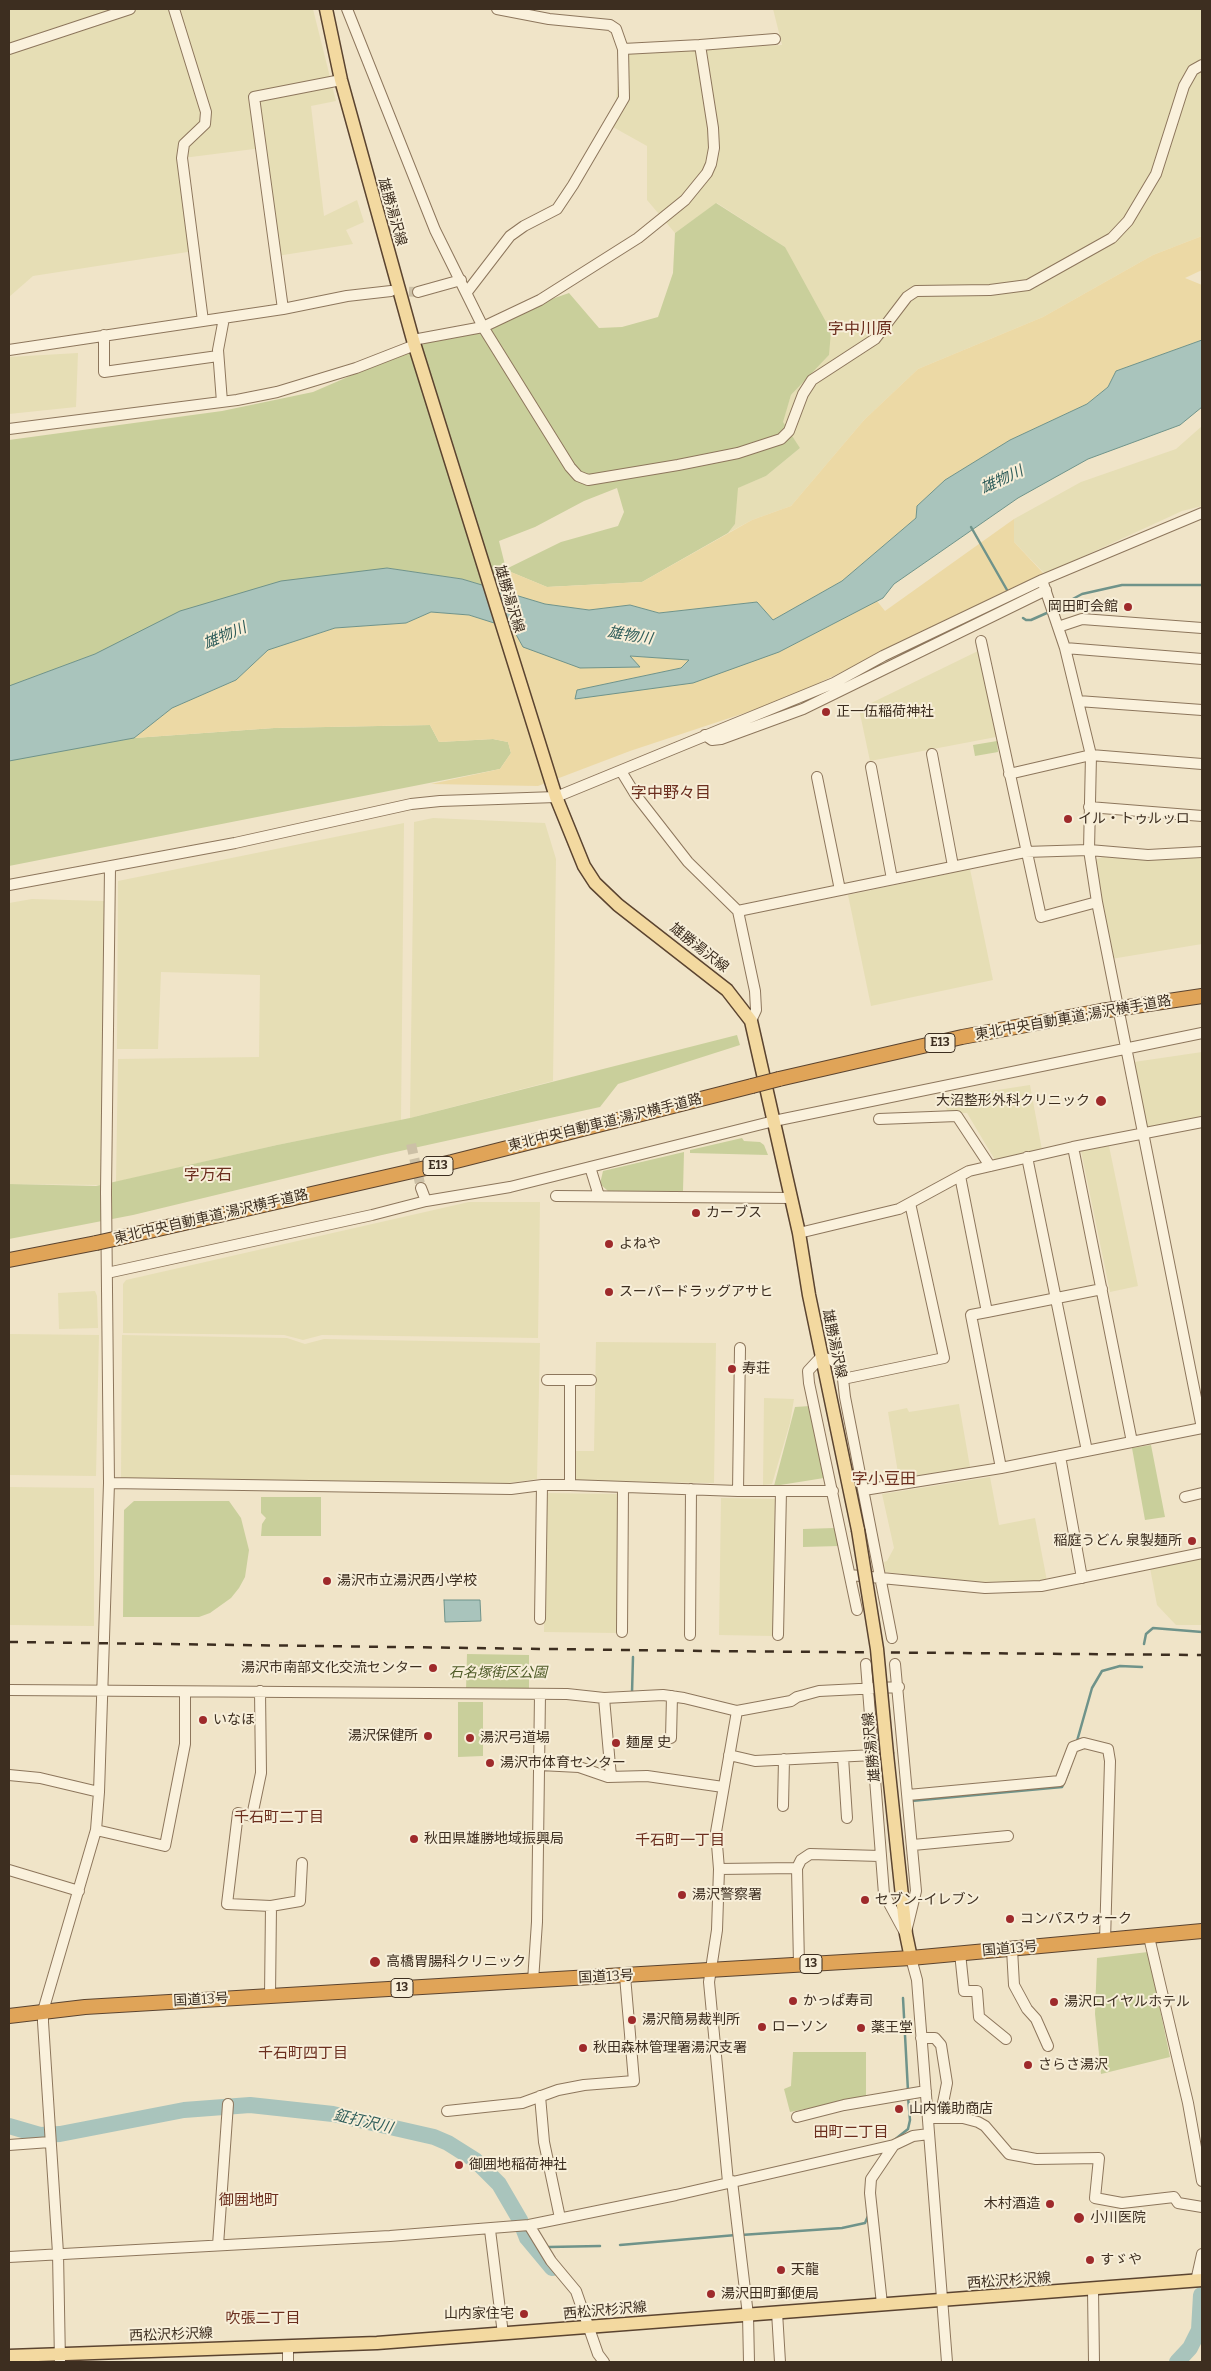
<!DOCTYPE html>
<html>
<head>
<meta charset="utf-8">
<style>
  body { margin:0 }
  #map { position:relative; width:1211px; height:2371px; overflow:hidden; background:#f0e4c8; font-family:Bitter,serif }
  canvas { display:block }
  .frame { position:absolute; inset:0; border:10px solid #3d2e20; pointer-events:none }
</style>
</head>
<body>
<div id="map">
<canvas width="1211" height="2371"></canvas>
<div class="frame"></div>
</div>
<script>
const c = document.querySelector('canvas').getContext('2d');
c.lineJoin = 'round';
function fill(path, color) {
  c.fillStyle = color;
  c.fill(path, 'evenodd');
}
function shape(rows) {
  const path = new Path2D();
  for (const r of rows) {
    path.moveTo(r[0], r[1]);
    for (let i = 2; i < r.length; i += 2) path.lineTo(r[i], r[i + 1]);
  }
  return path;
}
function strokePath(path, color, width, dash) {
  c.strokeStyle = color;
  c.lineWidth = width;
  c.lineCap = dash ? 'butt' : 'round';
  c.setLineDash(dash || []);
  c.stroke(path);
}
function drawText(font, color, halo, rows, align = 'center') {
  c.font = font + ' Bitter,"Noto Sans JP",serif';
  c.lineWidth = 4;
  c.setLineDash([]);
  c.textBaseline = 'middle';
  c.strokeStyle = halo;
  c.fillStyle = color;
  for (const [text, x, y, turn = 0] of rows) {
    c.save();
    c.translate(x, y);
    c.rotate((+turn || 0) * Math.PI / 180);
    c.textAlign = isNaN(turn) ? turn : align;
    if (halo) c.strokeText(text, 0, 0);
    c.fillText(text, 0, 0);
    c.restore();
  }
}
fill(shape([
  [9,9,313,9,336,101,311,106,324,216,357,200,364,222,346,230,353,244,277,256,262,148,183,158,194,251,33,276,9,297],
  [773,9,1202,9,1202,236,1153,255,1043,317,918,369,864,420,791,506,752,520,728,533,735,524,737,488,766,476,800,448,782,422,791,395,829,355,785,247,717,203,675,233,647,200,647,146,613,127,621,53,782,45],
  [78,353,76,407,9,414,9,357],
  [1202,426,1202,506,1182,511,1045,574,1014,542,1014,519,1081,482,1176,449],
  [978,651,996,737,870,761,859,709],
  [433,818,545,823,556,859,553,1081,410,1118,414,822],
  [404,823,401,1120,277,1145,116,1182,118,1059,259,1057,260,975,161,972,158,1049,117,1049,118,881],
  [1103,857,1154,859,1202,858,1202,944,1111,959,1096,870,1097,859],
  [970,869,993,980,871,1006,848,895],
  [32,899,104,901,101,1185,9,1184,9,903],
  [1202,1052,1202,1117,1147,1129,1134,1062],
  [1030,1085,1042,1150,995,1160,967,1113,947,1113,945,1098],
  [1109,1146,1138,1286,1110,1292,1081,1151],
  [469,1202,540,1202,538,1338,322,1335,303,1340,284,1335,123,1333,123,1284,126,1280],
  [95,1291,97,1296,98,1328,59,1329,58,1293],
  [9,1334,99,1335,96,1476,9,1475],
  [122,1335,287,1338,305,1344,324,1339,540,1343,537,1479,502,1484,121,1479],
  [596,1342,716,1343,714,1483,578,1481,573,1478,574,1451,594,1451],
  [764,1398,794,1399,790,1423,772,1484,763,1485],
  [959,1404,970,1467,899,1479,888,1412,907,1408,909,1412],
  [990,1477,999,1525,1035,1518,1047,1581,975,1582,885,1572,884,1562,887,1561,894,1548,882,1494],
  [9,1487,94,1488,94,1626,9,1625],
  [545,1493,618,1494,617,1633,544,1632],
  [721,1498,775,1499,773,1636,719,1635],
  [1202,1557,1202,1625,1176,1625,1157,1605,1150,1568]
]), '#e6deb5');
fill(shape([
  [716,203,785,247,831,331,829,355,791,395,783,422,800,448,766,476,738,488,735,524,728,533,642,582,547,587,506,570,508,593,462,579,387,568,95,654,9,687,9,440,222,411,313,392,424,344,569,293,599,328,622,327,658,317,673,273,675,233],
  [617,488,624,512,618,526,561,542,506,569,499,541,535,527,584,501],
  [430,725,439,742,493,739,508,742,511,753,500,769,9,866,9,761,16,758,134,738,274,728],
  [997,741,998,752,975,756,973,745],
  [737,1035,740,1045,618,1084,600,1107,382,1155,133,1215,9,1239,9,1184,96,1186,277,1145,410,1118],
  [742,1138,744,1141,760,1142,764,1145,768,1155,690,1153,690,1150],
  [684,1152,683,1191,608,1191,600,1184,603,1171],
  [810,1406,824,1478,774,1486,795,1407],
  [1151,1445,1165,1517,1145,1520,1132,1448],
  [261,1497,321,1497,321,1536,261,1536,262,1524,266,1518,261,1513],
  [134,1501,229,1501,241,1518,249,1550,245,1577,239,1588,231,1598,210,1613,199,1617,123,1617,124,1510],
  [834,1528,839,1546,803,1547,803,1529],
  [467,1654,529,1655,529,1692,466,1691],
  [458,1702,483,1702,483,1756,458,1757],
  [1148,1952,1170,2057,1101,2074,1095,2014,1097,1958],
  [793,2052,866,2052,866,2097,790,2112,784,2089,791,2086]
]), '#c9cf9b');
fill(shape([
  [1202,236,1202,270,1185,278,1202,285,1202,340,1116,371,1108,387,1087,404,1010,440,945,480,917,506,916,518,842,581,773,620,757,602,659,613,630,605,589,610,545,604,508,593,506,570,547,587,642,582,752,520,791,506,864,420,918,369,1043,317,1153,255],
  [1014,519,1014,542,1045,575,781,701,630,751,538,786,431,784,500,769,511,753,508,742,493,739,439,742,430,725,274,728,134,738,172,708,236,680,268,650,335,628,406,623,431,612,469,615,513,629,523,647,639,667,630,656,689,660,681,668,577,690,576,699,779,652,877,601,885,611]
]), '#ecd9a5');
const water = shape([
  [1202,340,1202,407,1180,425,1088,459,1018,498,894,584,883,598,779,652,693,683,575,699,577,690,681,668,689,660,630,656,640,667,580,668,523,647,513,629,469,615,431,612,406,623,335,628,268,650,236,680,172,708,134,738,9,761,9,686,95,654,180,611,281,581,387,568,462,579,545,604,589,610,630,605,659,613,757,602,773,620,842,581,916,518,917,506,945,480,1010,440,1087,404,1108,387,1116,371,1202,340],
  [444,1600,480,1600,481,1621,445,1622,444,1600]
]);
fill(water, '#a9c4bc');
strokePath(water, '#6f938a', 1);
strokePath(shape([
  [971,527,1007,590],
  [1056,608,1082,594,1122,585,1202,585],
  [1023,618,1026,620,1031,620,1049,612],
  [1144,1644,1146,1634,1153,1628,1202,1632],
  [632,1693,633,1657],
  [1077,1741,1092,1688,1102,1671,1120,1666,1142,1667],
  [911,1801,1062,1787,1069,1771],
  [903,1998,908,2091],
  [893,2141,908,2129,910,2120,908,2097],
  [741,2235,842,2228,865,2223,868,2216],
  [620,2245,736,2235],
  [549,2247,600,2246]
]), '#6f938a', 2.5);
strokePath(shape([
  [9,2126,40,2135,60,2134,184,2110,250,2105,333,2114,434,2137,448,2143,475,2160,499,2184,520,2220,527,2238,552,2268],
  [1177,2362,1190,2348,1199,2330,1201,2295]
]), '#a9c4bc', 16);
strokePath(shape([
  [394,291,418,292],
  [411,1144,421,1188]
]), '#ccc0a6', 10, [10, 5]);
const minor = shape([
  [174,9,206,112,205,124,184,144,182,158,203,321],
  [347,9,435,230,483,327,570,467,578,476,588,480,678,465,738,453,781,439,789,431,803,394,812,380,875,339,907,297,916,291,990,290,1028,285,1112,238,1128,221,1156,174,1184,86,1193,70,1202,65],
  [700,45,775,39],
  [9,49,130,9],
  [418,292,461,280],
  [467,292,510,236,524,226,557,209,573,185,624,98,623,49],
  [283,309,254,97,341,80],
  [104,335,104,372,218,356],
  [413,340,483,327,540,300,638,238,685,200,707,173,711,164,714,148,713,128,700,45,623,49,616,29,610,25,549,19,497,9],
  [9,350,283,309,347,296,391,291],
  [222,402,218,350,224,318],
  [9,429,237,400,277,392,356,368,415,345],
  [1042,580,1065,648,1091,755,1089,850,1097,902,1202,1428],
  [1058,627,1082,619,1202,628],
  [981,641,1041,917,1097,902],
  [1065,648,1202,659],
  [1078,701,1202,710],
  [705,735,712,740,721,739,803,709,1046,590],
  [932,754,953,866],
  [871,767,892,879],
  [621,771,635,794,688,862,738,911,755,991,756,1010,751,1021],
  [1009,774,1091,755,1202,764],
  [817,777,840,890],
  [1089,807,1202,816],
  [9,885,235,843,411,804,440,801,556,797,834,683,883,656,1042,580,1202,513],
  [738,911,1025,852,1089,850,1148,855,1202,852],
  [879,1119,957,1116,990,1166],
  [1073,1147,1132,1442],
  [1027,1157,1087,1451],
  [590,1167,599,1196],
  [960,1176,987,1312,1102,1289],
  [421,1188,426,1201],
  [556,1196,791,1198],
  [799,1233,899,1209,969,1171,1073,1147,1202,1122],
  [107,1273,372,1215,426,1201,510,1187,774,1121,1202,1033],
  [987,1312,971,1315,1001,1468],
  [843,1379,944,1358,910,1203],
  [547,1380,591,1380],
  [1060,1456,1082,1578],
  [109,1483,511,1489,542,1485,570,1485,738,1491,833,1491],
  [570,1485,570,1380],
  [864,1490,1001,1468,1202,1428],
  [738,1491,740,1348],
  [1185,1497,1202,1493],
  [850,1575,985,1588,1041,1586,1202,1553],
  [857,1610,809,1383,808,1371,821,1357,832,1360,837,1364,843,1379,845,1397,892,1638],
  [540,1619,542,1485],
  [622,1632,623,1487],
  [690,1635,691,1489],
  [778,1635,781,1491],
  [866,1664,884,1894,904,1931],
  [895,1664,916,1891,907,1928],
  [9,1690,567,1694,604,1698,663,1695,684,1698,737,1711,716,1832,719,1869,717,1930,709,1982,728,2182],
  [260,1691,261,1773,252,1816,238,1813,227,1904,271,1906,270,1996],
  [604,1698,611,1777],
  [737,1711,791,1701,797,1697,819,1691,899,1687],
  [671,1738,672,1696],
  [729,1755,755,1761,874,1755],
  [843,1757,847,1818],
  [540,1765,579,1767,608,1777,647,1776,723,1787],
  [9,1775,40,1778,99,1792],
  [908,1795,1060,1781,1073,1747,1084,1743,1108,1749,1110,1761,1105,1941],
  [783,1806,784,1759],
  [96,1830,165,1846,185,1744,185,1692],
  [913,1845,1008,1836],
  [797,1868,799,1965],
  [719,1869,797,1868,801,1860,810,1854,880,1856],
  [9,1870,79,1891],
  [271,1906,300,1901,302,1863],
  [1149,1937,1188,2103,1202,2181],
  [1012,1949,1014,1985,1027,2009,1036,2019,1048,2046],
  [960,1953,964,1991,977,1991,979,2017,1006,2039],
  [911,1958,917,1980,947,2362],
  [533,1981,537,1922,540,1694],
  [921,2038,935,2038,941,2045,947,2083,940,2118],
  [540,2096,544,2142,560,2218],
  [447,2111,522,2103,558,2090,584,2085,634,2081,625,1976],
  [797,2117,844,2105,926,2091],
  [928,2118,963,2118,978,2122,985,2126,1009,2154,1036,2159,1099,2158,1095,2198,1122,2203,1174,2197,1178,2203,1202,2207],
  [9,2145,50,2142],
  [732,2181,748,2315,749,2362],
  [529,2225,551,2261,576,2291,598,2354,604,2362],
  [490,2230,503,2334],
  [218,2245,228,2104],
  [9,2257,390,2236,529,2225,676,2195,894,2145,913,2136,929,2134],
  [1196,2281,1202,2254],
  [1093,2290,1094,2362],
  [882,2304,870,2193,871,2179,894,2145],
  [777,2312,780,2362],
  [60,2362,58,2253,43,2022,43,2011,96,1830,99,1792,109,1483,106,1192,110,868],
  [288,2362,288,2346]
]);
const major = shape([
  [326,9,341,80,413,340,556,797,584,866,595,883,618,905,727,990,751,1021,799,1233,809,1295,858,1530],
  [887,1754,906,1934,911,1958],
  [9,2356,377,2343,1202,2280]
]);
const highway = shape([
  [1135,1006,1202,996],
  [779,1079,962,1037,1101,1011],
  [123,1237,452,1162,752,1086],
  [9,1260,96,1243],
  [9,2016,85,2007,911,1958,1202,1931]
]);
strokePath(minor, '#8d765c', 12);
strokePath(major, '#5b4430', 15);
strokePath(highway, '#5b4430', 16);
strokePath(minor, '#faf1dc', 10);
strokePath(major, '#f3d9a0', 12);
strokePath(highway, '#e0a458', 14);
strokePath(shape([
  [9,1642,704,1651,1202,1655]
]), '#3d2e20', 2.5, [9, 9]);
const majorBridge = shape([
  [858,1530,877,1649,887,1754]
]);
const highwayBridge = shape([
  [1101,1011,1135,1006],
  [752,1086,779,1079],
  [96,1243,123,1237]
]);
strokePath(majorBridge, '#5b4430', 15, []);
strokePath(highwayBridge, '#5b4430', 16, []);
strokePath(majorBridge, '#f3d9a0', 12);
strokePath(highwayBridge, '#e0a458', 14);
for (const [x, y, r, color] of [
  [1128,607,5,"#9e2a2b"],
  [826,712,5,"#9e2a2b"],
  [1068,819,5,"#9e2a2b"],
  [1101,1101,6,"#9e2a2b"],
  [696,1213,5,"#9e2a2b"],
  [609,1244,5,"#9e2a2b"],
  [609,1292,5,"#9e2a2b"],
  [732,1369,5,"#9e2a2b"],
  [1192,1541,5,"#9e2a2b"],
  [327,1581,5,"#9e2a2b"],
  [433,1668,5,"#9e2a2b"],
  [203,1720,5,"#9e2a2b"],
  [428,1736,5,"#9e2a2b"],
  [470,1738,5,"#9e2a2b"],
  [616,1743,5,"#9e2a2b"],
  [490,1763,5,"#9e2a2b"],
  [414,1839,5,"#9e2a2b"],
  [682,1895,5,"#9e2a2b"],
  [865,1900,5,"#9e2a2b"],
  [1010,1919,5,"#9e2a2b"],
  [375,1962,6,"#9e2a2b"],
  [793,2001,5,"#9e2a2b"],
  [1054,2002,5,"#9e2a2b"],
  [632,2020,5,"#9e2a2b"],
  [762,2027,5,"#9e2a2b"],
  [861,2028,5,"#9e2a2b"],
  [583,2048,5,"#9e2a2b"],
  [1028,2065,5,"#9e2a2b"],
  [899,2109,5,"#9e2a2b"],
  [459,2165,5,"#9e2a2b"],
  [1050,2204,5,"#9e2a2b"],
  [1079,2218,6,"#9e2a2b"],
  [1090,2260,5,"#9e2a2b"],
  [781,2270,5,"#9e2a2b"],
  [711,2294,5,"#9e2a2b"],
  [524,2314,5,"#9e2a2b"]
]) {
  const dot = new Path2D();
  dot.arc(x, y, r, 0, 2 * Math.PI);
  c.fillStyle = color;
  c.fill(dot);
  strokePath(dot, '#f7eed8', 2);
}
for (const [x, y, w] of [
  [940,1043,30],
  [438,1166,30],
  [811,1964,22],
  [402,1988,22]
]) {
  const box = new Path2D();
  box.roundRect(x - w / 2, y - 9.5, w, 19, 4);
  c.fillStyle = '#f7eed8';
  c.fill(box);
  strokePath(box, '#3d2e20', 1);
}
drawText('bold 12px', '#3d2e20', null, [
  ["E13",940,1043],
  ["E13",438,1166],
  ["13",811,1964],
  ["13",402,1988]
]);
drawText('14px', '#3d2e20', '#f7eed8', [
  ["雄勝湯沢線",392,212,74],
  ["雄勝湯沢線",509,599,73],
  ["雄勝湯沢線",699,948,38],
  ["東北中央自動車道;湯沢横手道路",1073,1018,-10],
  ["東北中央自動車道;湯沢横手道路",605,1123,-14],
  ["東北中央自動車道;湯沢横手道路",211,1217,-13],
  ["雄勝湯沢線",834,1344,78],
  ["雄勝湯沢線",872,1747,-96],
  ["国道13号",1010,1949,-5],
  ["国道13号",606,1977,-3],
  ["国道13号",201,2000,-3],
  ["西松沢杉沢線",1009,2281,-4],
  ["西松沢杉沢線",605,2311,-5],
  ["西松沢杉沢線",171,2335,-2]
]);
drawText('14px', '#3d2e20', '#f7eed8', [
  ["岡田町会館",1118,607,"right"],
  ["正一伍稲荷神社",836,712],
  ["イル・トゥルッロ",1078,819],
  ["大沼整形外科クリニック",1090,1101,"right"],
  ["カーブス",706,1213],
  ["よねや",619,1244],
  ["スーパードラッグアサヒ",619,1292],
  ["寿荘",742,1369],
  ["稲庭うどん 泉製麺所",1182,1541,"right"],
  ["湯沢市立湯沢西小学校",337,1581],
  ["湯沢市南部文化交流センター",423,1668,"right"],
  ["いなほ",213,1720],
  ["湯沢保健所",418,1736,"right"],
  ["湯沢弓道場",480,1738],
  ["麺屋 史",626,1743],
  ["湯沢市体育センター",500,1763],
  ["秋田県雄勝地域振興局",424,1839],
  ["湯沢警察署",692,1895],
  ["セブン-イレブン",875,1900],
  ["コンパスウォーク",1020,1919],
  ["高橋胃腸科クリニック",386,1962],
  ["かっぱ寿司",803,2001],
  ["湯沢ロイヤルホテル",1064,2002],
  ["湯沢簡易裁判所",642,2020],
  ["ローソン",772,2027],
  ["薬王堂",871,2028],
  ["秋田森林管理署湯沢支署",593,2048],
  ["さらさ湯沢",1038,2065],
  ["山内儀助商店",909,2109],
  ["御囲地稲荷神社",469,2165],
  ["木村酒造",1040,2204,"right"],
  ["小川医院",1090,2218],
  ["すゞや",1100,2260],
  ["天龍",791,2270],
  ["湯沢田町郵便局",721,2294],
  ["山内家住宅",514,2314,"right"]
], 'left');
drawText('italic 14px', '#4d5a26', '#f7eed8', [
  ["石名塚街区公園",498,1673]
]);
drawText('italic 15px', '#2f5d5a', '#f7eed8', [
  ["雄物川",1002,480,-25],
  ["雄物川",225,636,-23],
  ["雄物川",630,636,9],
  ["鉦打沢川",363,2122,13]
]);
drawText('15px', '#6b2e1e', '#f7eed8', [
  ["千石町二丁目",279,1818],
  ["千石町一丁目",680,1841],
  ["千石町四丁目",303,2054],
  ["田町二丁目",851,2133],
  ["御囲地町",249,2201],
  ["吹張二丁目",263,2319]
]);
drawText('16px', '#6b2e1e', '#f7eed8', [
  ["字中川原",860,330],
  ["字中野々目",671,794],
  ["字万石",208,1176],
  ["字小豆田",884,1480]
]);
</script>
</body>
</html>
